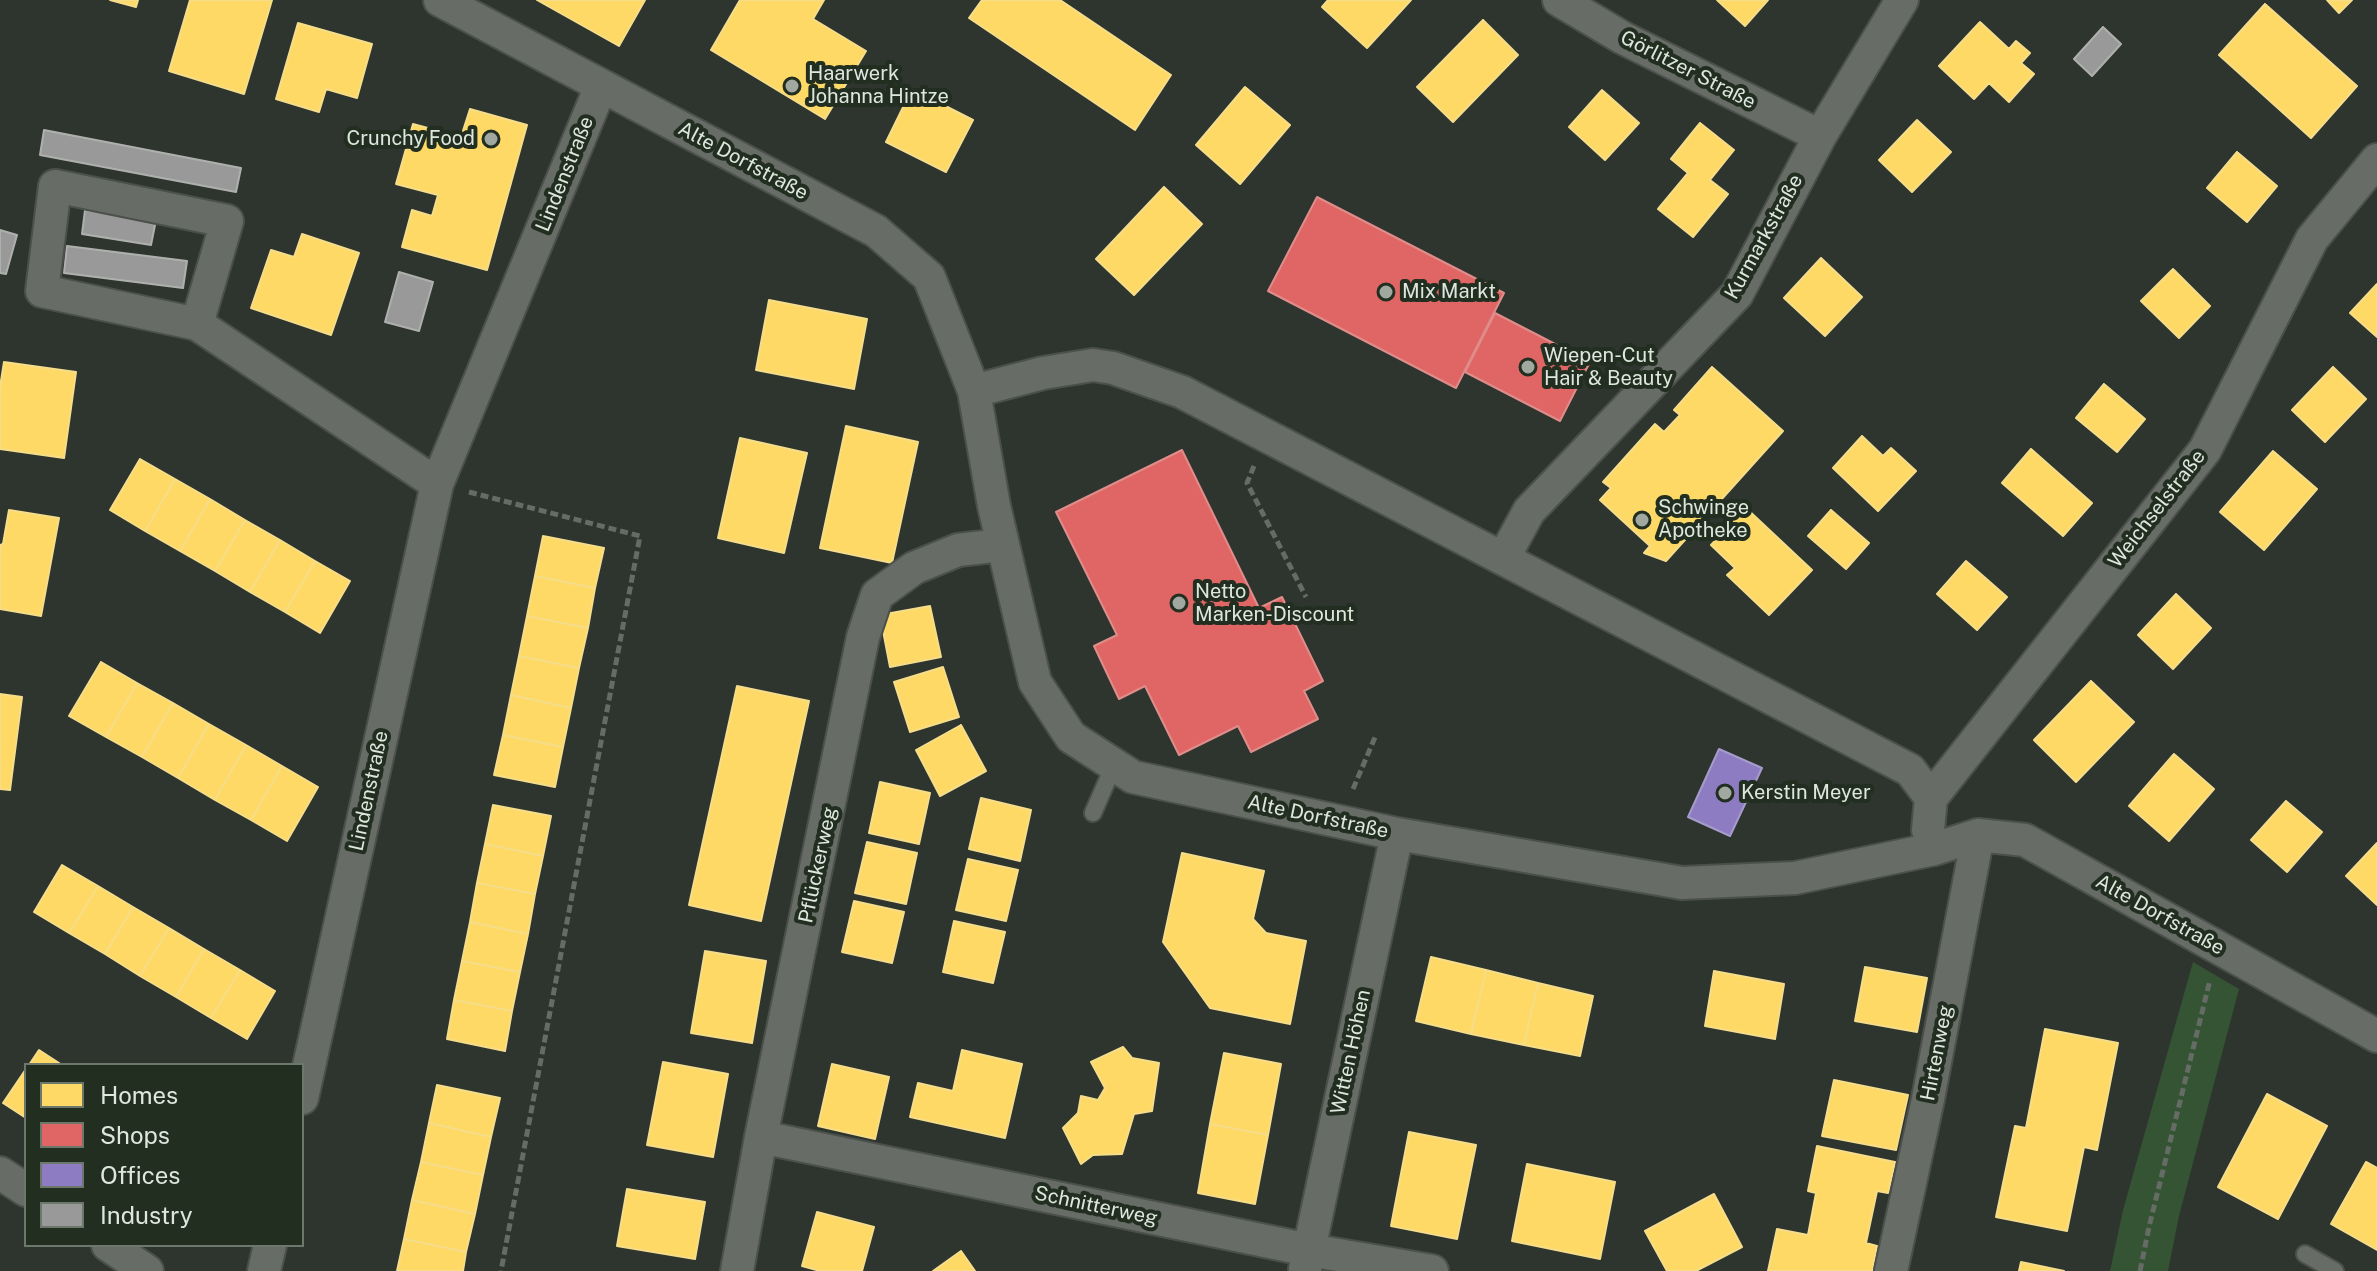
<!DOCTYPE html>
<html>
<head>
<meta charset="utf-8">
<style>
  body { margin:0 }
  #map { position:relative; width:2377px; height:1271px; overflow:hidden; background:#2e342e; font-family:"Public Sans",sans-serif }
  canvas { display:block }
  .legend { position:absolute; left:24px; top:1063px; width:280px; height:184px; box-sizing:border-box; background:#212e20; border:2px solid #6d786c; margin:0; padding:10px 14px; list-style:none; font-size:24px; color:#dee7de }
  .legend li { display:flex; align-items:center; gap:16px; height:40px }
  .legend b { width:40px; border:2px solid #6d786c }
</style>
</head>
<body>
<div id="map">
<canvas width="2377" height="1271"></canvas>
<ul class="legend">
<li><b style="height:22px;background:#ffd966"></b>Homes</li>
<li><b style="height:22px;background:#e06666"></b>Shops</li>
<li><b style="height:22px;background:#8e7cc3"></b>Offices</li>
<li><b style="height:22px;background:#999"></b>Industry</li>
</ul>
</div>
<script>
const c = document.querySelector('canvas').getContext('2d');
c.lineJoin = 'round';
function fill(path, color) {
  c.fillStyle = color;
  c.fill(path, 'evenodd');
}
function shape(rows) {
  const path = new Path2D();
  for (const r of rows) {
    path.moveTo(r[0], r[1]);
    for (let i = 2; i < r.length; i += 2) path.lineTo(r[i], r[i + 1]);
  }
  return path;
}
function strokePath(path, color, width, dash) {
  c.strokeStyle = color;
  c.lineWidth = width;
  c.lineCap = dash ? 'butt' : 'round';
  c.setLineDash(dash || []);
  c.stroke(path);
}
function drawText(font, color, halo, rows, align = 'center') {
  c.font = font + ' "Public Sans",sans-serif';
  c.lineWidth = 8;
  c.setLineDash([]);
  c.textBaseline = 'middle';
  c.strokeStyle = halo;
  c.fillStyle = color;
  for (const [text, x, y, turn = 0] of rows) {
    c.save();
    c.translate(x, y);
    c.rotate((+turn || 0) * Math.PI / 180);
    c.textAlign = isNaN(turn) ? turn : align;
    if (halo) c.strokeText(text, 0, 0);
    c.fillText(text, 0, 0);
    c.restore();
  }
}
fill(shape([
  [2193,962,2239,989,2179,1216,2168,1271,2110,1271,2123,1210]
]), '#355434');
const homes = shape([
  [110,0,138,0,136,7,110,0],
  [190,0,272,0,244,94,169,71,190,0],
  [537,0,645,0,619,46,537,0],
  [740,0,824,0,813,19,866,51,825,119,711,50,740,0],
  [982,0,1060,0,1171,75,1135,130,969,18,982,0],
  [1328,0,1411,0,1367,48,1322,7,1328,0],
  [1717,0,1768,0,1745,26,1717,0],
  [2327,0,2352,0,2339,13,2327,0],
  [2265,4,2357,86,2311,138,2219,55,2265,4],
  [1483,20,1518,55,1453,122,1417,87,1483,20],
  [1980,22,2009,49,2016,41,2030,53,2021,63,2034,74,2009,102,1989,83,1974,99,1939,66,1980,22],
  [298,23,372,44,357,98,326,89,319,112,276,99,298,23],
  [1245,87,1290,125,1240,184,1196,145,1245,87],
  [912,89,973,120,946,172,886,142,912,89],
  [1602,90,1639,123,1605,160,1569,127,1602,90],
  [470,109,527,125,487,270,402,247,412,210,432,216,438,195,396,184,413,124,461,137,470,109],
  [1917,120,1951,152,1912,192,1879,160,1917,120],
  [1700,123,1734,150,1710,180,1728,194,1693,237,1658,209,1688,173,1671,159,1700,123],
  [2237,152,2277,186,2247,222,2207,188,2237,152],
  [1164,187,1202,224,1134,295,1096,259,1164,187],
  [302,234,359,253,331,335,251,308,271,250,294,257,302,234],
  [1821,258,1862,297,1825,336,1784,298,1821,258],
  [2173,269,2210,306,2179,338,2141,301,2173,269],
  [2377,284,2377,337,2350,313,2377,284],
  [769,300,867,319,854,389,756,370,769,300],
  [4,362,76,372,64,458,0,449,0,387,4,362],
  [1712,367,1783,431,1666,561,1644,553,1650,546,1600,500,1611,488,1603,482,1655,424,1664,432,1680,415,1674,410,1712,367],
  [2333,367,2366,399,2325,442,2292,410,2333,367],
  [2104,384,2145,419,2117,452,2076,418,2104,384],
  [846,426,918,442,892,563,820,548,846,426],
  [1862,436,1883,456,1891,448,1916,471,1878,511,1833,468,1862,436],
  [740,438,807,453,784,553,718,538,740,438],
  [2031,449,2092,503,2063,536,2002,483,2031,449],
  [2273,451,2317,489,2264,550,2220,512,2273,451],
  [140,459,175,479,145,531,110,510,140,459],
  [175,479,210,499,180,551,145,531,175,479],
  [210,499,245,520,215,571,180,551,210,499],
  [1746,508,1812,570,1769,615,1727,575,1735,568,1711,545,1746,508],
  [9,510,59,518,41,616,0,609,0,545,3,544,9,510],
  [1831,510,1869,543,1846,569,1808,536,1831,510],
  [245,520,280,540,250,592,215,571,245,520],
  [543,536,604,548,595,588,535,576,543,536],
  [280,540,315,561,285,612,250,592,280,540],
  [315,561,350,581,320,633,285,612,315,561],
  [1966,561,2007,597,1977,630,1937,594,1966,561],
  [535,576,595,588,588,628,527,616,535,576],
  [2176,594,2211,628,2173,669,2138,635,2176,594],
  [930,606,941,657,890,667,880,615,930,606],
  [527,616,588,628,579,668,519,656,527,616],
  [519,656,579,668,571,708,511,695,519,656],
  [101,662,137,683,106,737,69,716,101,662],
  [943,667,959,717,910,732,894,682,943,667],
  [2091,681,2134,722,2076,782,2034,740,2091,681],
  [137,683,173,703,142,757,106,737,137,683],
  [737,686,809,701,761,921,689,905,737,686],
  [0,694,22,697,10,790,0,789,0,694],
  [511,695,571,708,563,747,503,735,511,695],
  [173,703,209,724,178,778,142,757,173,703],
  [209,724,246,745,215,800,178,778,209,724],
  [961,725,986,771,940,796,916,750,961,725],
  [503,735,563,747,555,787,494,775,503,735],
  [246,745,282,766,251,820,215,800,246,745],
  [2174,754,2214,789,2169,841,2129,806,2174,754],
  [282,766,318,787,287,841,251,820,282,766],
  [880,782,930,793,919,844,869,833,880,782],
  [981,798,1031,810,1020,861,969,849,981,798],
  [2286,801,2322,832,2287,872,2251,840,2286,801],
  [493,805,551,816,543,856,485,844,493,805],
  [867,842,917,853,906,904,855,893,867,842],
  [2377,843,2377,905,2346,876,2377,843],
  [485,844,543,856,535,894,477,883,485,844],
  [1182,853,1264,871,1253,919,1266,933,1306,941,1290,1024,1210,1008,1163,942,1182,853],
  [968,859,1018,870,1006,921,956,910,968,859],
  [62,865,98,886,69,933,34,912,62,865],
  [477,883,535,894,528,934,470,922,477,883],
  [98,886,133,907,105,954,69,933,98,886],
  [854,901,904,912,892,963,842,952,854,901],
  [133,907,169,928,140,976,105,954,133,907],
  [954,921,1005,932,993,983,943,972,954,921],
  [470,922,528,934,520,972,462,961,470,922],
  [169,928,204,949,176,997,140,976,169,928],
  [204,949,240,970,211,1018,176,997,204,949],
  [705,951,766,961,752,1043,691,1033,705,951],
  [1431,957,1486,970,1471,1034,1416,1021,1431,957],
  [462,961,520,972,512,1011,454,1000,462,961],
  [1865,967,1927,978,1917,1032,1855,1021,1865,967],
  [240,970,275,991,247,1039,211,1018,240,970],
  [1486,970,1538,983,1524,1045,1471,1034,1486,970],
  [1714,971,1784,984,1775,1039,1705,1026,1714,971],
  [1538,983,1593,996,1580,1056,1524,1045,1538,983],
  [454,1000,512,1011,505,1051,447,1039,454,1000],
  [2045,1029,2118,1043,2097,1150,2084,1147,2067,1231,1996,1217,2015,1126,2026,1128,2045,1029],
  [1123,1047,1132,1058,1159,1063,1152,1111,1134,1114,1122,1154,1093,1155,1081,1164,1063,1128,1078,1113,1081,1096,1098,1100,1105,1088,1091,1062,1123,1047],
  [39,1050,62,1065,29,1065,39,1050],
  [962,1050,1022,1064,1005,1138,910,1117,918,1083,953,1091,962,1050],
  [1224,1053,1281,1064,1268,1135,1210,1124,1224,1053],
  [663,1062,728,1074,713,1157,647,1145,663,1062],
  [832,1064,889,1077,875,1139,818,1126,832,1064],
  [26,1069,26,1118,3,1103,26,1069],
  [1834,1080,1908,1095,1896,1150,1822,1136,1834,1080],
  [437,1085,500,1098,491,1137,429,1123,437,1085],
  [2267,1094,2327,1126,2278,1219,2218,1187,2267,1094],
  [429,1123,491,1137,483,1175,421,1162,429,1123],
  [1210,1124,1268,1135,1255,1204,1198,1193,1210,1124],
  [1409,1132,1476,1145,1457,1239,1391,1226,1409,1132],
  [1817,1146,1895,1162,1888,1193,1877,1191,1866,1243,1877,1246,1872,1271,1768,1271,1777,1229,1808,1235,1816,1193,1808,1191,1817,1146],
  [421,1162,483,1175,475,1214,412,1200,421,1162],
  [2366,1162,2377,1168,2377,1250,2331,1224,2366,1162],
  [1527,1164,1615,1182,1600,1259,1512,1241,1527,1164],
  [627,1189,705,1202,695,1259,617,1246,627,1189],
  [1714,1194,1742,1247,1696,1271,1667,1271,1645,1231,1714,1194],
  [412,1200,475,1214,466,1252,404,1239,412,1200],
  [817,1212,874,1227,862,1271,820,1271,802,1266,817,1212],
  [404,1239,466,1252,463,1271,397,1271,404,1239],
  [961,1251,975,1271,933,1271,961,1251],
  [2021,1262,2064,1271,2019,1271,2021,1262]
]);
fill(homes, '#ffd966');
strokePath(homes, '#f5dd8a', 2);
const shops = shape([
  [1317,197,1504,293,1456,388,1268,291,1317,197],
  [1495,313,1590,362,1560,421,1465,372,1495,313],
  [1182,450,1259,608,1282,597,1323,681,1304,691,1318,719,1251,752,1238,726,1179,755,1145,686,1119,699,1094,646,1117,635,1056,512,1182,450]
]);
fill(shops, '#e06666');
strokePath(shops, '#df8d8a', 2);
const offices = shape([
  [1719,749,1762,768,1730,836,1688,817,1719,749]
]);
fill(offices, '#8e7cc3');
strokePath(offices, '#a69ccb', 2);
const industry = shape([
  [2103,27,2121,44,2092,76,2074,59,2103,27],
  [44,130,241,168,236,192,40,155,44,130],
  [85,210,156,220,151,245,82,234,85,210],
  [0,230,17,235,6,274,0,273,0,230],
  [67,246,187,261,183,288,64,273,67,246],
  [399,272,433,282,419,331,385,322,399,272]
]);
fill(industry, '#999');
strokePath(industry, '#aeb0ae', 2);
const lane = shape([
  [1093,813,1114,765],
  [2305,1254,2335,1271]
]);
const street = shape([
  [440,0,876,231,929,277,974,391,994,506,1035,682,1071,737,1133,777,1397,834,1682,883,1795,878,1934,849,1978,835,2025,840,2377,1036],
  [1559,0,1623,38,1820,136],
  [197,324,227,221,55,186,42,291,197,324,437,484],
  [974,391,1043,373,1093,365,1113,368,1182,392,1910,770,1931,798,1928,830,1934,849],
  [1503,559,1529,511,1737,294,1820,136,1902,0],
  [1931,798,2205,450,2312,239,2377,160],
  [302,1098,437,484,601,86],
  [761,1137,1309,1250,1432,1271],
  [0,1173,26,1190],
  [108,1245,147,1271],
  [1305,1269,1397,834],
  [264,1271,270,1245],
  [737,1271,761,1137,863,637,877,595,914,568,958,550,1002,545],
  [1891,1271,1928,1099,1978,835]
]);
strokePath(lane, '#4b504b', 20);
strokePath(street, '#4b504b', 36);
strokePath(shape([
  [1254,466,1247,483,1306,597],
  [469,492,640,536,501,1271],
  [1353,789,1376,735],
  [2140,1271,2149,1227,2210,980]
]), '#656b65', 5, [8, 4]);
strokePath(lane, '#676c67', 16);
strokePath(street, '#676c67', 32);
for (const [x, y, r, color] of [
  [792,86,8,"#a0a8a0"],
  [491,139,8,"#a0a8a0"],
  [1386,292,8,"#a0a8a0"],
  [1528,367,8,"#a0a8a0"],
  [1642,520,8,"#a0a8a0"],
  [1179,603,8,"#a0a8a0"],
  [1725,793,8,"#a0a8a0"]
]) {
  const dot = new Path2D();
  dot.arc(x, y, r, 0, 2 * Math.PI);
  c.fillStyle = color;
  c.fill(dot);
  strokePath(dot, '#212e20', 3);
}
drawText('20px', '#dee7de', '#212e20', [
  ["Görlitzer Straße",1688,70,27],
  ["Alte Dorfstraße",743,161,28],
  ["Lindenstraße",565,174,-68],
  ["Kurmarkstraße",1764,237,-61],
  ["Weichselstraße",2157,509,-52],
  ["Lindenstraße",369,791,-78],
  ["Alte Dorfstraße",1318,817,12],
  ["Pflückerweg",818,865,-78],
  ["Alte Dorfstraße",2160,915,29],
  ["Witten Höhen",1351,1052,-78],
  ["Hirtenweg",1937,1053,-79],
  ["Schnitterweg",1096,1206,12]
]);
drawText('20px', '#dee7de', '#212e20', [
  ["Haarwerk",808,74],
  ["Johanna Hintze",808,97],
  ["Crunchy Food",475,139,"right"],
  ["Mix Markt",1402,292],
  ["Wiepen-Cut",1544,356],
  ["Hair & Beauty",1544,379],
  ["Schwinge",1658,508],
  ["Apotheke",1658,531],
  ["Netto",1195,592],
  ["Marken-Discount",1195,615],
  ["Kerstin Meyer",1741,793]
], 'left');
</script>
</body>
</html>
